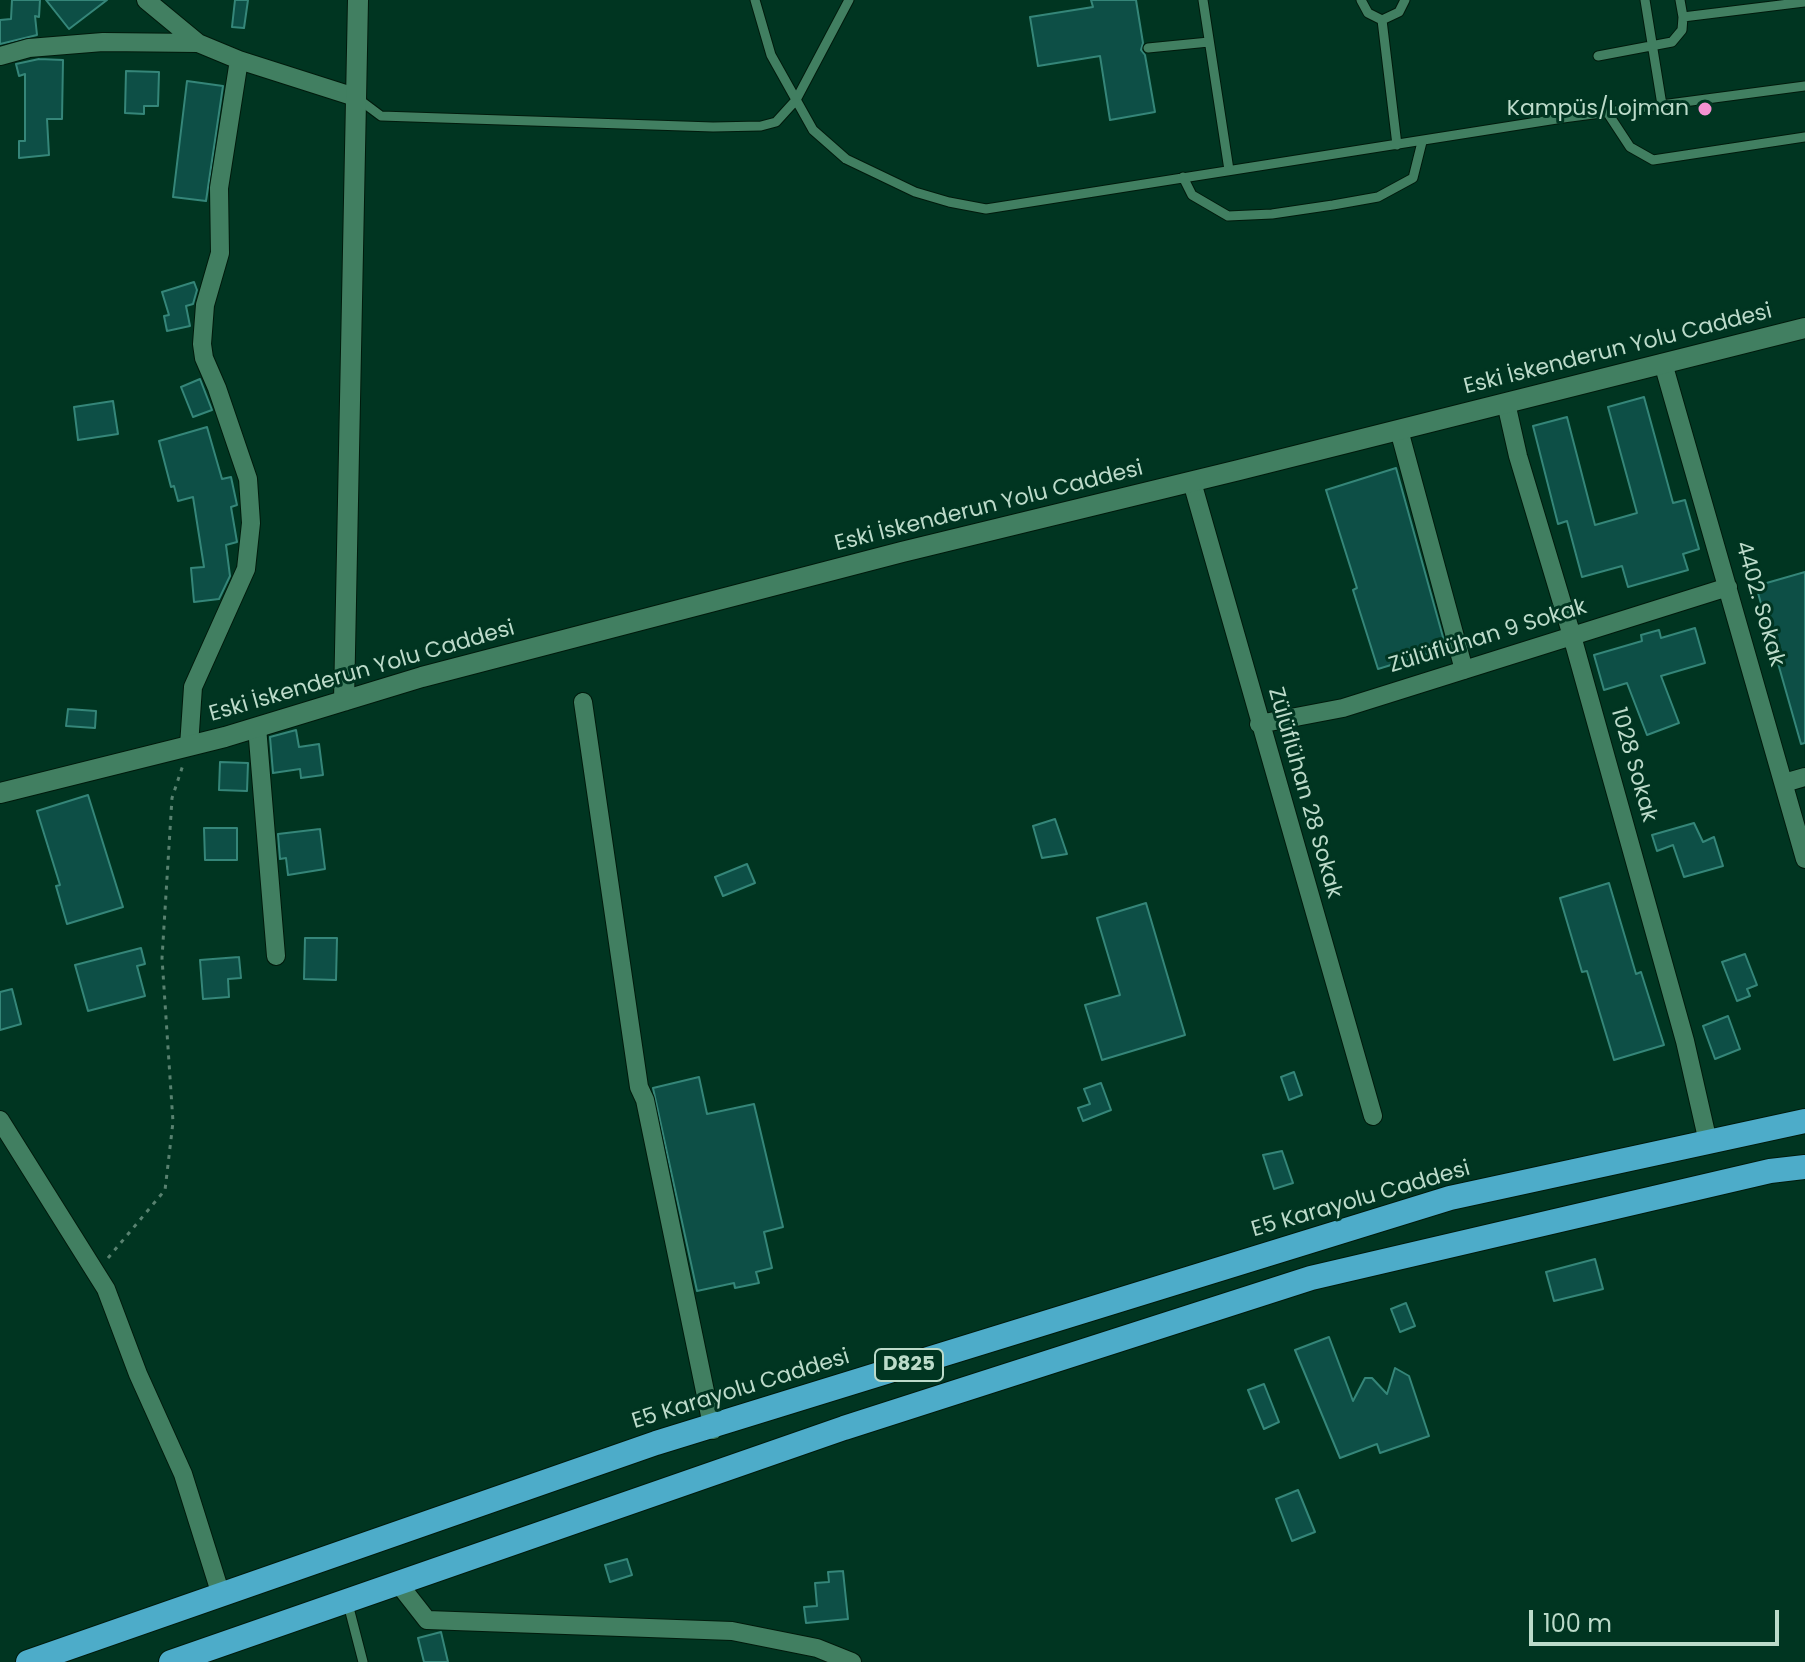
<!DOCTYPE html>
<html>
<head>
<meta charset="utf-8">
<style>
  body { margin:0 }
  #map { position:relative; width:1805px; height:1662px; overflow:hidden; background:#003521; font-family:Poppins,sans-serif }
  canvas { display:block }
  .scale { position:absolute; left:1529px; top:1610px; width:250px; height:36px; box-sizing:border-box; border:4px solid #bcdbca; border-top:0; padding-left:10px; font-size:24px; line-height:28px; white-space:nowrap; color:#bcdbca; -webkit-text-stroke:6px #003521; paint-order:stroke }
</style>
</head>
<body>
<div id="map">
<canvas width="1805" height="1662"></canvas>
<div class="scale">100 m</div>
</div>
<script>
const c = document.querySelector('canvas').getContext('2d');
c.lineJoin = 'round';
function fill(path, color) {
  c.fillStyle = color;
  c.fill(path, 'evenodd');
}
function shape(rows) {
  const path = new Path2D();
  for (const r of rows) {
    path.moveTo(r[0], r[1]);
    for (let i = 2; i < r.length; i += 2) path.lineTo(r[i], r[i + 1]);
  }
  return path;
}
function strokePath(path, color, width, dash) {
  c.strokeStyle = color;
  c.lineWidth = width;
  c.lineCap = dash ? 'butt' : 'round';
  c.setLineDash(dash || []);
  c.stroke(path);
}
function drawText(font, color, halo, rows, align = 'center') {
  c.font = font + ' Poppins,sans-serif';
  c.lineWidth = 6;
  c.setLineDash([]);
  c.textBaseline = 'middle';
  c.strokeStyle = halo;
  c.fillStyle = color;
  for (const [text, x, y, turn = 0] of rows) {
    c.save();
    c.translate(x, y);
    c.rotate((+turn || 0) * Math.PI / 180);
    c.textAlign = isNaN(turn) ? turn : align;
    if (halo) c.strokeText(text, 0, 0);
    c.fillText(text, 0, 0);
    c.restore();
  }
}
const building = shape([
  [12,0,40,0,39,17,35,16,37,35,0,44,0,20,11,19,12,0],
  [46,0,107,0,69,29,46,0],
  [235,0,248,0,244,28,232,27,235,0],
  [1091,0,1136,0,1143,43,1141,50,1145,55,1155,112,1110,120,1100,56,1038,66,1030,17,1093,7,1091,0],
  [39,59,63,60,62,119,47,119,49,155,19,158,19,141,25,141,25,74,19,76,16,64,39,59],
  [126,71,159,72,158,106,144,106,144,114,125,113,126,71],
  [187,81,223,86,206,201,173,197,187,81],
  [194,282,197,290,193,304,186,306,190,326,167,331,164,316,169,315,162,292,194,282],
  [200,379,212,410,193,417,181,387,200,379],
  [1644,397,1673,503,1685,500,1699,549,1683,554,1688,570,1628,587,1622,566,1582,577,1567,521,1558,524,1533,426,1567,417,1595,525,1637,513,1608,407,1644,397],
  [113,401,118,434,78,440,74,407,113,401],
  [207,427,222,479,231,477,237,505,231,507,237,542,226,545,230,576,219,599,194,602,191,568,204,567,193,497,178,501,174,486,171,487,159,441,207,427],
  [1396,468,1446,648,1378,669,1353,590,1357,588,1326,490,1396,468],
  [1805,572,1805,743,1801,744,1756,586,1805,572],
  [1695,628,1705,663,1661,676,1679,723,1647,735,1627,683,1604,690,1594,655,1642,641,1641,635,1659,630,1661,638,1695,628],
  [68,709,96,711,95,728,66,726,68,709],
  [296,730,299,747,319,744,323,775,301,778,300,769,273,773,270,737,296,730],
  [220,762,248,763,247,791,219,790,220,762],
  [88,795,123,907,67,924,56,886,60,885,37,811,88,795],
  [1055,819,1067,854,1042,858,1033,826,1055,819],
  [1694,823,1703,842,1714,837,1723,866,1684,877,1673,845,1657,851,1652,835,1694,823],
  [204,828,237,828,237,860,205,860,204,828],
  [320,829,325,869,288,875,286,858,280,859,278,834,320,829],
  [747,864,755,883,723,896,715,877,747,864],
  [1609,883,1636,974,1641,972,1664,1045,1614,1060,1587,971,1582,972,1560,898,1609,883],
  [1146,903,1185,1035,1102,1060,1085,1005,1120,995,1097,918,1146,903],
  [305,938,337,938,336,980,304,979,305,938],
  [141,948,145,964,137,966,145,996,88,1011,75,965,141,948],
  [1745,954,1757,985,1747,989,1750,996,1737,1001,1722,962,1745,954],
  [239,957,241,978,228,979,229,997,203,999,200,960,239,957],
  [12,989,21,1024,0,1030,0,992,12,989],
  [1728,1016,1740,1049,1715,1059,1703,1026,1728,1016],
  [1294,1072,1302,1095,1289,1100,1281,1077,1294,1072],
  [699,1077,707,1114,754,1104,783,1227,764,1232,772,1268,756,1272,759,1283,735,1288,734,1283,697,1291,653,1088,699,1077],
  [1101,1083,1111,1110,1083,1121,1078,1108,1090,1104,1084,1089,1101,1083],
  [1282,1151,1293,1183,1274,1189,1263,1155,1282,1151],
  [1595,1259,1603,1289,1554,1301,1546,1272,1595,1259],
  [1406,1303,1415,1326,1400,1332,1391,1309,1406,1303],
  [1329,1337,1353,1401,1365,1378,1372,1378,1387,1394,1395,1368,1409,1376,1429,1436,1380,1453,1377,1444,1340,1458,1295,1350,1329,1337],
  [1264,1384,1279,1422,1264,1429,1248,1390,1264,1384],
  [1298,1490,1315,1532,1292,1541,1276,1499,1298,1490],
  [627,1559,632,1575,610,1582,605,1565,627,1559],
  [843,1571,848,1619,806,1623,804,1607,817,1606,815,1583,829,1582,828,1572,843,1571],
  [441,1632,448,1662,424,1662,418,1638,441,1632]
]);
fill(building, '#0d4f46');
strokePath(building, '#358679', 2);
const lane = shape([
  [755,0,771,55,813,130,846,159,915,192,949,202,986,209,1563,118,1805,86],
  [1203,0,1229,170],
  [1361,0,1368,13,1382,20,1399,12,1405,0],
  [1645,0,1662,105],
  [1683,17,1805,2],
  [1382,20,1397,145],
  [1148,48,1209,42],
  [1598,56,1672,42,1682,30,1683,17,1680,0],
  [357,98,381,116,713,127,761,126,776,122,796,100,849,0],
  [1607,112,1630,147,1653,160,1805,137],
  [1183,177,1192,195,1228,216,1272,214,1333,205,1378,197,1413,178,1422,142],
  [348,1604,363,1662]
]);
const street = shape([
  [146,0,198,43],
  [0,56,29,48,103,42,198,43,239,60,355,97],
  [1663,363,1805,859],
  [1506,403,1518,456,1572,636,1685,1041,1708,1142],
  [1399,430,1464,670],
  [1192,482,1373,1116],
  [583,702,639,1087,645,1100,713,1430],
  [1259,724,1343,708,1728,587],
  [257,727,276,956],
  [189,746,193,687,246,569,251,523,248,479,217,388,204,358,202,344,205,305,220,253,219,188,239,60],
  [1784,783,1805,777],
  [0,1120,106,1289,138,1374,183,1474,221,1595],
  [398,1583,427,1620,732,1631,817,1648,852,1662]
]);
const secondary = shape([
  [344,701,358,0],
  [0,793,225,737,422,677,902,552,1239,470,1805,328]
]);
const highway = shape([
  [28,1662,656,1443,1450,1198,1805,1121],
  [171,1662,844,1428,1311,1278,1770,1171,1805,1167]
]);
strokePath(lane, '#001a0c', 11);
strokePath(street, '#001a0c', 20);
strokePath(secondary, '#001a0c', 22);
strokePath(highway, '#001a0c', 26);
strokePath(shape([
  [108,1258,165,1190,173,1122,162,958,172,798,183,765]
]), '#588270', 3, [4, 6]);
strokePath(lane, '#417f61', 9);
strokePath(street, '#417f61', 18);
strokePath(secondary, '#417f61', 20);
strokePath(highway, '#4dacc9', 24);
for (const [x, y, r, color] of [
  [1705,109,8,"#f591d2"]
]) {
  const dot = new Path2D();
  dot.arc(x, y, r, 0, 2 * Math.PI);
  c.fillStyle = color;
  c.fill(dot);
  strokePath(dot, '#003521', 3);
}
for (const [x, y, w] of [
  [909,1365,68]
]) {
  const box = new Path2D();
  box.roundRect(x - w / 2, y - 16, w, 32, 6);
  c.fillStyle = '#003521';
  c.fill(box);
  strokePath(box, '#bcdbca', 2);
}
drawText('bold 20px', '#bcdbca', null, [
  ["D825",909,1365]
]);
drawText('22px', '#bcdbca', '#003521', [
  ["Kampüs/Lojman",1689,109]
], 'right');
drawText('22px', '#bcdbca', '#003521', [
  ["Eski İskenderun Yolu Caddesi",1618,350,-14],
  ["Eski İskenderun Yolu Caddesi",989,507,-14],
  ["4402. Sokak",1759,604,74],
  ["Zülüflühan 9 Sokak",1488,637,-17],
  ["Eski İskenderun Yolu Caddesi",362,672,-16],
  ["1028 Sokak",1633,765,74],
  ["Zülüflühan 28 Sokak",1304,793,74],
  ["E5 Karayolu Caddesi",1361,1200,-16],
  ["E5 Karayolu Caddesi",741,1390,-17]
]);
</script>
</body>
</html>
